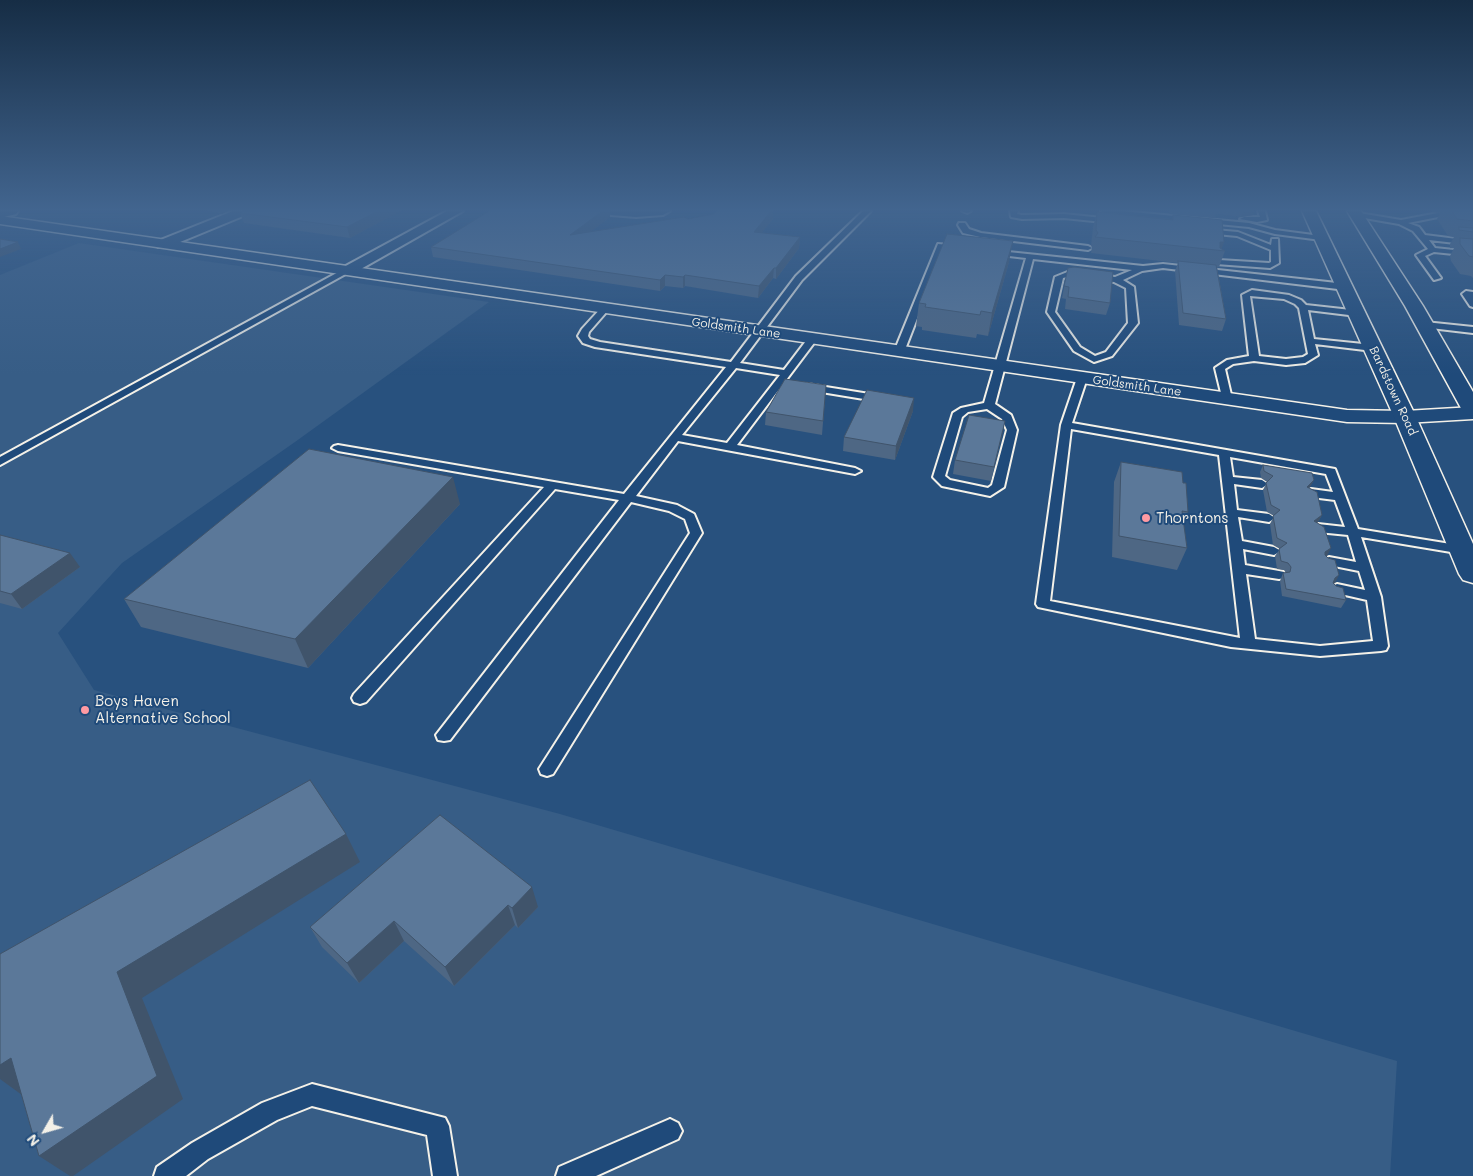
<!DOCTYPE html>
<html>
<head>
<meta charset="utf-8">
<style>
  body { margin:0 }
  #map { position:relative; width:1473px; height:1176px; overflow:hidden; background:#28517e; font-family:Mali,sans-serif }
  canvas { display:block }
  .north { position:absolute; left:20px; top:1106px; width:50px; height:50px; -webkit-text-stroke:4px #1f4a7a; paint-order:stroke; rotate:232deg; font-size:14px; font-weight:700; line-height:20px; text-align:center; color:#f4f1e8 }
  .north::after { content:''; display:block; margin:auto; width:18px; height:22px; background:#f4f1e8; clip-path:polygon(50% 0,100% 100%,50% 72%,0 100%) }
</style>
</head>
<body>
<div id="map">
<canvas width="1473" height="1176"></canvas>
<div class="north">N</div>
</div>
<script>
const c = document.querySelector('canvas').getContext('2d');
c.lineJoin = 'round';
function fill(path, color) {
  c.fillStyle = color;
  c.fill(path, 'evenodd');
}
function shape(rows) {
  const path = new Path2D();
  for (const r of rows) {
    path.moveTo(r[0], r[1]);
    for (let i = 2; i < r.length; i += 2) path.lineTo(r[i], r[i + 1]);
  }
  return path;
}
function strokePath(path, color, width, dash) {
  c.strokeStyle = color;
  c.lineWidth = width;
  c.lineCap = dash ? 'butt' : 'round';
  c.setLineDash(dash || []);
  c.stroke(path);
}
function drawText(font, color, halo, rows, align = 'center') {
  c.font = font + ' Mali,sans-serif';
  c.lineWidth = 4;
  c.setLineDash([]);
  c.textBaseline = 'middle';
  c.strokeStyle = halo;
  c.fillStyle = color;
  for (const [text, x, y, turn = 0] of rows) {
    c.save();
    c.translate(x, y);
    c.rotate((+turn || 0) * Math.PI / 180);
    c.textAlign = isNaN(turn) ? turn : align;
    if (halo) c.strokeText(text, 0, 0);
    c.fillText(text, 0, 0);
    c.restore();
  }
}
fill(shape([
  [79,243,489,302,295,442,122,563,58,633,94,690,560,814,1397,1061,1390,1176,0,1176,0,275]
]), '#375d86');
const lane = shape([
  [863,211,871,211,802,280,740,363,784,370,809,337,815,337,817,339,737,445,855,468,861,471,855,474,678,441,636,496,677,505,694,514,702,533,553,774,547,776,541,774,539,769,690,533,685,519,669,511,631,502,450,740,444,741,438,740,436,735,619,500,555,489,366,702,360,704,354,702,352,698,354,694,544,487,338,451,332,448,334,446,338,445,624,494,726,367,595,347,583,343,578,336,582,329,602,307,605,306,609,309,589,332,588,336,590,339,600,342,731,362,796,276,863,211],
  [736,368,780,375,727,443,682,435,736,368],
  [962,211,971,211,967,213,962,211],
  [1010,211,1018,211,1017,214,1022,215,1064,214,1113,219,1117,221,1113,223,1064,218,1022,219,1011,217,1010,211],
  [1101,211,1122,211,1249,223,1275,230,1321,236,1325,238,1321,240,1275,234,1249,227,1105,213,1101,211],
  [1258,211,1265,211,1267,220,1257,222,1240,219,1244,217,1260,217,1258,211],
  [1353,212,1401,220,1438,213,1473,215,1473,219,1438,217,1408,223,1419,227,1425,235,1473,241,1473,245,1429,240,1435,248,1473,252,1473,256,1434,252,1425,256,1441,278,1434,280,1416,255,1428,249,1413,231,1399,224,1353,216,1353,212],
  [959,223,965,223,969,229,981,233,1088,246,1092,248,1088,250,980,237,963,233,958,225,959,223],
  [1203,229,1238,232,1271,245,1272,239,1278,239,1279,263,1270,268,1216,264,1216,260,1219,260,1269,263,1271,262,1271,250,1237,236,1206,233,1203,233,1203,229],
  [938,244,961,246,965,248,961,250,944,249,904,352,902,354,896,354,894,352,938,244],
  [989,250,1143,266,1163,264,1346,284,1350,287,1346,290,1163,268,1142,271,1123,280,1134,287,1138,323,1112,356,1094,362,1074,351,1047,312,1055,277,1070,271,1115,277,1132,270,1033,259,995,404,1011,415,1017,430,1004,487,990,496,942,486,933,477,953,413,961,408,984,403,1026,258,992,254,989,254,989,250],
  [1071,276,1114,282,1126,288,1128,323,1106,352,1095,356,1080,347,1055,312,1063,278,1071,276],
  [987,409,1002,419,1007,430,992,485,988,488,950,480,945,476,962,417,968,412,987,409],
  [344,269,351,271,0,465,0,457,344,269],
  [1252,290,1289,295,1301,300,1306,305,1360,311,1360,315,1357,316,1308,310,1314,339,1373,345,1378,348,1373,351,1315,344,1318,355,1305,363,1286,365,1254,361,1233,364,1225,369,1232,399,1231,401,1223,401,1215,368,1227,360,1249,356,1242,295,1252,290],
  [1250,296,1284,299,1295,304,1299,308,1308,354,1303,357,1286,359,1259,356,1250,296],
  [1466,291,1473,292,1473,307,1470,306,1462,294,1466,291],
  [1425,322,1473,327,1473,333,1422,327,1420,325,1425,322],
  [1082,375,1087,378,1072,423,1335,469,1358,529,1463,546,1470,550,1463,554,1361,537,1381,597,1388,646,1386,650,1381,651,1320,656,1231,647,1038,607,1036,604,1061,425,1077,378,1082,375],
  [1071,429,1219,455,1240,638,1050,601,1071,429],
  [1230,457,1326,474,1333,492,1311,489,1305,493,1311,497,1335,500,1345,527,1318,524,1312,528,1318,532,1348,535,1356,562,1329,557,1322,561,1324,564,1359,571,1365,590,1337,584,1332,586,1330,589,1332,592,1367,600,1373,641,1320,646,1255,639,1246,574,1279,579,1284,578,1286,575,1284,572,1279,571,1245,565,1243,549,1274,555,1281,551,1274,547,1242,541,1238,517,1269,522,1275,518,1269,514,1237,510,1234,484,1262,488,1268,484,1262,480,1233,477,1230,457],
  [807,384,882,396,887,399,882,402,803,389,802,387,807,384],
  [312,1084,445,1118,449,1126,457,1176,433,1176,427,1135,312,1106,277,1120,208,1159,186,1176,154,1176,157,1167,192,1143,262,1103,312,1084],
  [670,1119,678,1123,682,1131,678,1139,596,1176,556,1176,559,1167,670,1119]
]);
const street = shape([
  [0,211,18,211,16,214,0,218,0,211],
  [233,211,250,211,248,214,168,247,158,247,156,244,158,241,233,211],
  [447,211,463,211,352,274,342,274,339,271,342,268,447,211],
  [604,211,670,211,663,215,636,217,611,215,604,211]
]);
const secondary = shape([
  [0,216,1347,410,1405,411,1473,407,1473,419,1405,423,1347,422,0,224,0,216]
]);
const primary = shape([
  [1302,211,1316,211,1416,417,1473,544,1473,583,1463,580,1459,574,1394,417,1302,211],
  [1347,211,1361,211,1423,306,1473,392,1473,416,1466,414,1462,410,1405,306,1347,211]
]);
strokePath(lane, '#f4f1e8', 4);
strokePath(street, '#f4f1e8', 4);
strokePath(secondary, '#f4f1e8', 3);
strokePath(primary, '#f4f1e8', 3);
fill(lane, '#1f4a7a');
fill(street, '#1f4a7a');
fill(secondary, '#1f4a7a');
fill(primary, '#1f4a7a');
fill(shape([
  [205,210,229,210,222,214],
  [242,210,402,210,350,238,244,223,240,213,242,212],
  [1169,210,1254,210,1253,215,1241,217,1216,214,1215,218,1169,214],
  [1431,210,1473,210,1473,278,1471,276,1460,274,1451,261,1450,256,1454,248,1450,248,1450,244,1454,237,1448,236,1437,219,1440,213,1432,212],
  [1097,212,1172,219,1173,215,1225,251,1219,267,1217,267,1226,319,1222,331,1179,325,1175,271,1178,263,1091,253,1092,247,1091,246,1093,227],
  [610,217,590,232,688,219,773,219,761,233,800,237,799,248,776,279,773,278,758,298,685,286,683,288,665,286,660,291,433,257,431,247],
  [1009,262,988,336,977,334,976,338,922,330,922,327,916,326,919,303],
  [1068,268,1110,303,1106,315,1065,309,1066,299,1062,298],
  [826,385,822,435,765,425,766,412],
  [913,411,895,460,843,451,844,437],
  [1005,421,991,481,953,474,955,460],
  [1121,462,1183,483,1188,512,1183,522,1187,548,1177,570,1112,557,1114,482],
  [1263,465,1314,480,1309,488,1322,515,1317,523,1327,556,1326,557,1335,583,1333,584,1346,600,1341,608,1282,596,1280,581,1283,573,1286,573,1284,570,1277,569,1275,556,1280,549,1273,545,1270,524,1274,516,1267,512,1263,490,1267,482,1261,478,1260,472],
  [460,504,308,668,141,627,124,599],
  [0,535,80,567,22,609,0,603],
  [440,815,538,907,518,928,515,925,454,986,404,941,359,983,322,947,310,927]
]), '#4e6784');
fill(shape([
  [220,210,229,210,222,214],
  [380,210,402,210,350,238,347,227],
  [604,210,610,210,610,217,572,246,570,235],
  [772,210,773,210,773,219,754,242,754,232],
  [1243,210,1254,210,1253,215,1241,217],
  [800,237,799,248,776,279,776,268],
  [1013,241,1009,262,988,336,992,313],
  [18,242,21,249,0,257,0,249],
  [1220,242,1224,242,1221,251,1218,250],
  [774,268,773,278,758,298,759,286],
  [665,275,665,286,660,291,660,280],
  [685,275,685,286,683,288,683,277],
  [914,398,913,411,895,460,896,446],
  [453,477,460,504,308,668,295,639],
  [1314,480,1310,487,1303,494,1307,487],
  [1322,515,1318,522,1310,529,1314,521],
  [1331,548,1327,556,1321,559,1325,552],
  [70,553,80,567,22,609,11,594],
  [1339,575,1335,583,1330,585,1335,578],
  [346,834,360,862,142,998,183,1099,73,1176,70,1176,39,1156,117,972],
  [532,887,538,907,518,928,512,908],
  [508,905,515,925,454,986,445,967],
  [394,921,404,941,359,983,347,963],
  [11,1058,22,1095,0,1079,0,1065]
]), '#40546b');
const building = shape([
  [245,210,380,210,347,227,240,213,245,210],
  [491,210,604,210,570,235,684,217,688,219,714,214,718,210,772,210,754,232,800,237,776,268,774,268,759,286,685,275,683,277,665,275,660,280,431,247,491,210],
  [1451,210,1473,210,1473,221,1457,219,1451,210],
  [1097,212,1173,220,1173,215,1222,220,1224,242,1220,242,1220,248,1225,251,1095,237,1098,233,1096,230,1097,212],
  [1459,227,1473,228,1473,232,1459,230,1459,227],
  [947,234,1013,241,992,313,981,311,980,315,925,307,926,304,919,303,947,234],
  [1460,238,1473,239,1473,257,1469,256,1460,244,1460,238],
  [0,239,18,242,0,249,0,239],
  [1178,261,1216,265,1226,319,1183,313,1178,261],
  [1074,267,1113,272,1110,303,1068,297,1069,287,1064,286,1068,268,1074,267],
  [785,379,826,385,823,421,766,412,785,379],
  [867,390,914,398,896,446,844,437,867,390],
  [969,415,1005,421,994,467,955,460,969,415],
  [309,449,453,477,295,639,124,599,309,449],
  [1121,462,1182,472,1183,483,1186,483,1188,512,1182,511,1187,548,1119,536,1121,462],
  [1263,465,1312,473,1314,480,1307,487,1317,492,1322,515,1314,521,1324,527,1331,548,1325,552,1325,555,1328,558,1335,560,1339,575,1335,578,1333,583,1336,586,1343,588,1346,600,1286,589,1283,573,1290,572,1291,567,1288,563,1281,561,1279,549,1287,543,1277,538,1273,516,1280,510,1271,505,1266,483,1273,476,1264,471,1263,465],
  [0,535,70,553,11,594,0,591,0,535],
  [310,780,346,834,117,972,157,1076,39,1156,11,1058,0,1065,0,954,310,780],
  [440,815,532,887,512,908,508,905,445,967,394,921,347,963,310,927,440,815]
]);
fill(building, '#5b7899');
strokePath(building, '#40546b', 1);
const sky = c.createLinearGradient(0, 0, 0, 375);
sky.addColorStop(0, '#162d45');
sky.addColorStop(0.56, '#42658f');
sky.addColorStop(1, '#42658f00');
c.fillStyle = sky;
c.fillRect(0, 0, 1473, 375);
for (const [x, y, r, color] of [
  [1146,518,5,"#ff9aa2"],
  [85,710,5,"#ff9aa2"]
]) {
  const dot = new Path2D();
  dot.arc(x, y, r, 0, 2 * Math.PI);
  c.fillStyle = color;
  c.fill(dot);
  strokePath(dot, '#1f4a7a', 2);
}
drawText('12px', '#f4f1e8', '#1f4a7a', [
  ["Goldsmith Lane",736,328,8],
  ["Goldsmith Lane",1137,386,8],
  ["Bardstown Road",1393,391,65]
]);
drawText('15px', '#f4f1e8', '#1f4a7a', [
  ["Thorntons",1156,518],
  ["Boys Haven",95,701],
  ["Alternative School",95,718]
], 'left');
</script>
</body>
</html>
